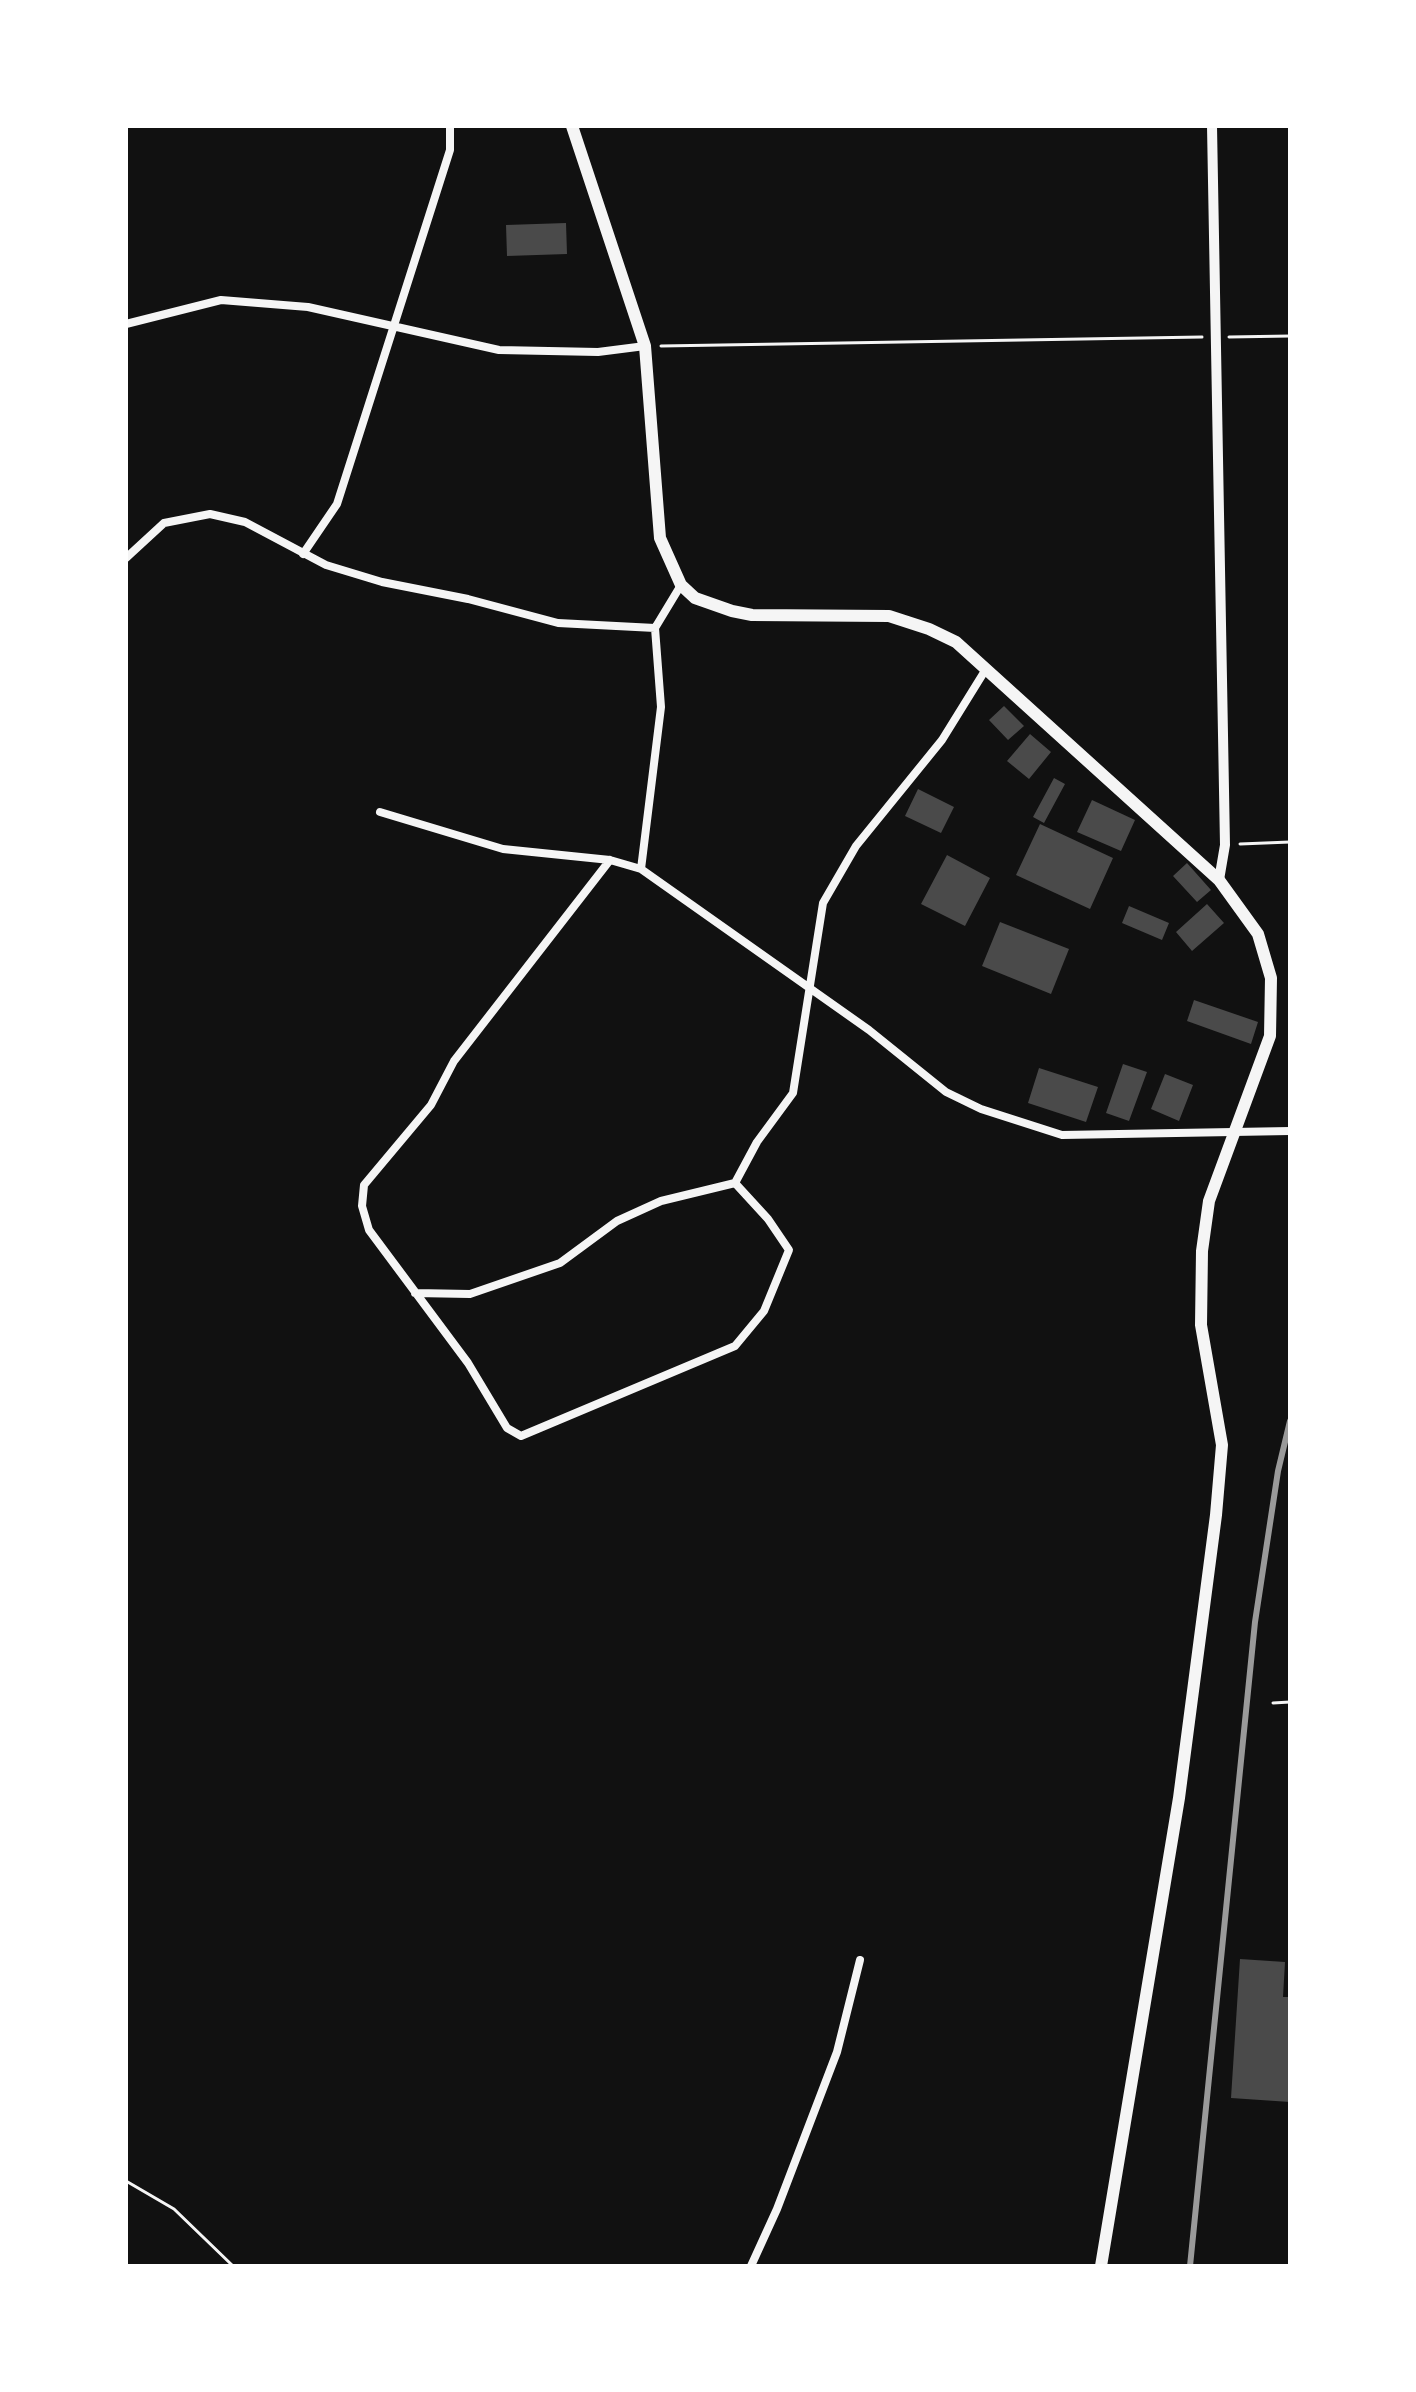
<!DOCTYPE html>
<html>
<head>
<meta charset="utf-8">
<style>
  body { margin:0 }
  #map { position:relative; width:1416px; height:2392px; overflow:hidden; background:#111; font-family:"Work Sans",sans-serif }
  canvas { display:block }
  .frame { position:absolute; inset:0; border:128px solid #fff; pointer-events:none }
</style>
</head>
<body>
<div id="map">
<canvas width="1416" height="2392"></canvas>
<div class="frame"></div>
</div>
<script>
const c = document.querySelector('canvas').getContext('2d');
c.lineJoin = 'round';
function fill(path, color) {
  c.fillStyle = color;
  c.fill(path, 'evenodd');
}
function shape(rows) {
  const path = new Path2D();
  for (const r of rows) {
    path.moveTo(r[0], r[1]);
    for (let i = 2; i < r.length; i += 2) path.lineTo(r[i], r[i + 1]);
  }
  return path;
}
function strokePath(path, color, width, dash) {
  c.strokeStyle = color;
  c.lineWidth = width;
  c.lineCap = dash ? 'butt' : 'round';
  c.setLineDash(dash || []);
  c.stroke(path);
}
fill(shape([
  [566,223,567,254,507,256,506,225],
  [1004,706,1024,726,1008,740,989,720],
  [1030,734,1051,752,1029,779,1007,761],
  [1054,778,1065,784,1044,823,1033,817],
  [918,789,954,807,941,833,905,816],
  [1092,800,1135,820,1121,851,1077,832],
  [1040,824,1113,858,1090,909,1016,875],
  [947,855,990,878,965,926,921,904],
  [1187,863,1211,890,1197,902,1173,876],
  [1207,904,1224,923,1192,951,1176,932],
  [1129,906,1169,923,1162,940,1122,923],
  [1000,922,1069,949,1051,994,982,966],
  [1194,1000,1258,1022,1251,1044,1187,1021],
  [1123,1064,1147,1072,1129,1121,1106,1113],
  [1039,1068,1098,1087,1086,1122,1028,1103],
  [1165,1074,1193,1085,1179,1121,1151,1109],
  [1240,1959,1285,1962,1283,1997,1290,1997,1290,2102,1231,2098]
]), '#4a4a4a');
strokePath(shape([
  [1229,337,1290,336],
  [661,346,1202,337],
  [1240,844,1290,842],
  [1273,1703,1290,1702],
  [126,2181,174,2209,233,2266]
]), '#f5f5f5', 3);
strokePath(shape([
  [126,324,221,300,308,307,499,350,598,352,645,346],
  [303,554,337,504,450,150,450,126],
  [126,558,164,523,210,514,245,522,326,565,382,582,468,599,558,623,655,628],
  [380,812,503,849,610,860,641,869,869,1030,946,1092,981,1109,1062,1135,1290,1131],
  [610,860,454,1061,431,1105,364,1185,362,1206,369,1230,468,1363,507,1428,521,1436,735,1346,764,1311,789,1250,768,1219,735,1183],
  [641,869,661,707,655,628,681,585],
  [415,1293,470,1294,560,1263,617,1221,661,1201,735,1183,757,1142,793,1093,823,903,856,846,942,740,986,669],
  [751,2266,777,2209,837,2052,860,1960]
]), '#f5f5f5', 8);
strokePath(shape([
  [1212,126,1225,845,1219,880]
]), '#f5f5f5', 10);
strokePath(shape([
  [572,126,645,346,660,538,681,585,695,598,732,611,752,615,889,616,929,629,956,642,1219,880,1258,934,1271,978,1270,1036,1209,1201,1202,1251,1201,1325,1222,1445,1216,1515,1179,1798,1101,2266]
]), '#f5f5f5', 12);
strokePath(shape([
  [1190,2266,1255,1622,1278,1471,1290,1421]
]), '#9a9a9a', 6);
</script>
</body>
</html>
